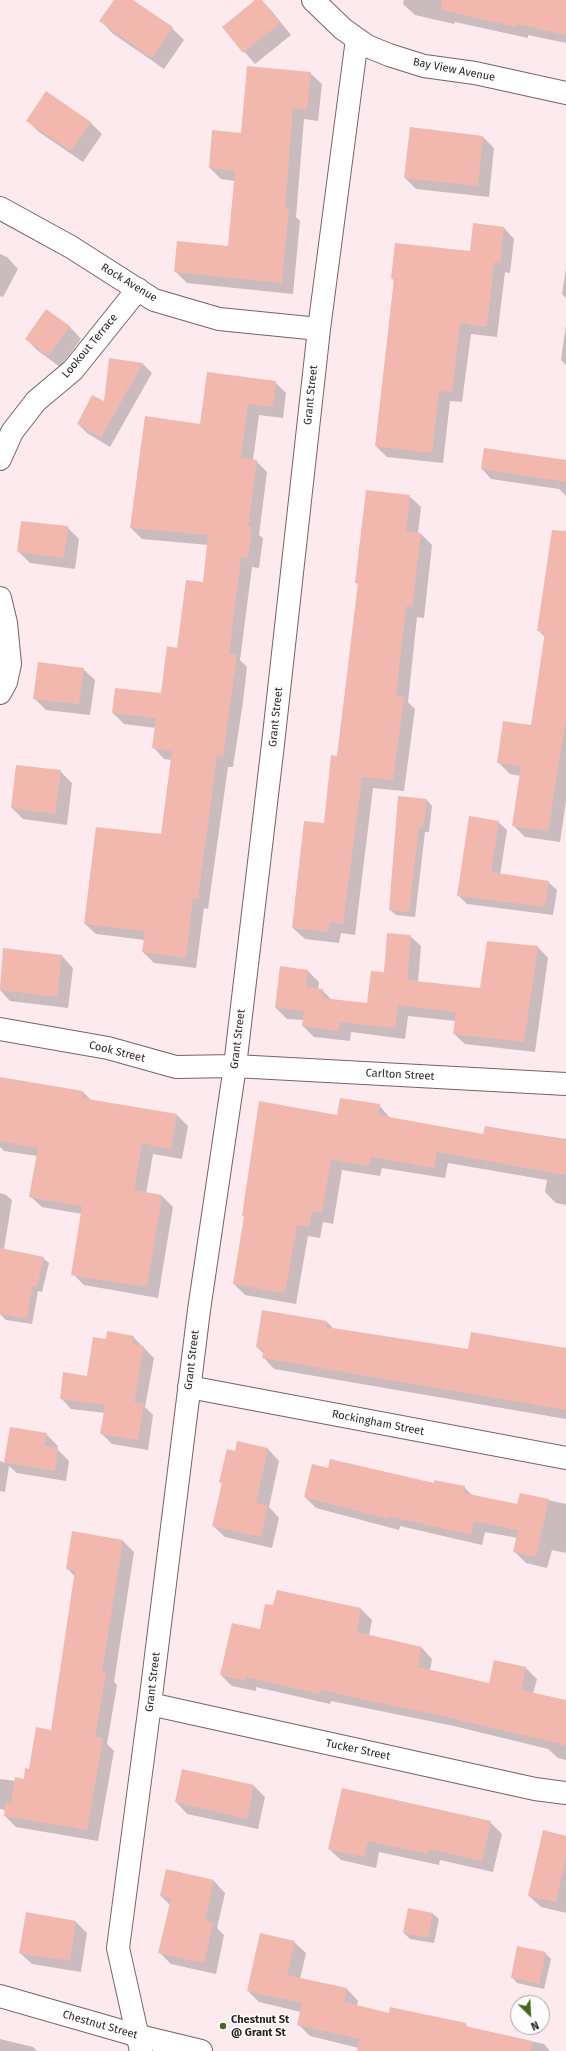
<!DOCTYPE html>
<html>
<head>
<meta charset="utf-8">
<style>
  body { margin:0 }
  #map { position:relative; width:566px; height:2051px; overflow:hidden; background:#fceaee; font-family:"Fira Sans",sans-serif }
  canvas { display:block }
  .north { position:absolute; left:510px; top:1995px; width:40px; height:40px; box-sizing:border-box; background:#fdfdfd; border:1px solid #a8a4a5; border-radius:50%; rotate:156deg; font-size:11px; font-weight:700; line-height:16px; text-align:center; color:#291f21 }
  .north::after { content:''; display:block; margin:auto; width:14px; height:18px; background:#45671d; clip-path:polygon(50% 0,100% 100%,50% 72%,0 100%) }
</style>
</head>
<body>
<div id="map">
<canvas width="566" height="2051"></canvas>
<div class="north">N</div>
</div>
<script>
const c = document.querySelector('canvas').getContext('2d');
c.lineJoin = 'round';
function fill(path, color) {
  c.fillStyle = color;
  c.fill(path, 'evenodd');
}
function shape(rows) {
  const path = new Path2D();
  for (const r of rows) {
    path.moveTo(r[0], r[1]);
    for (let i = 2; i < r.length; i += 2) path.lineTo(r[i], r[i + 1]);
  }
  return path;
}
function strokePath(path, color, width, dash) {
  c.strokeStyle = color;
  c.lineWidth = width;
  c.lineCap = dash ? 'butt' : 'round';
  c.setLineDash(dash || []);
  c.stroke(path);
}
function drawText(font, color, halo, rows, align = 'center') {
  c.font = font + ' "Fira Sans",sans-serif';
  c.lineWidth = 3;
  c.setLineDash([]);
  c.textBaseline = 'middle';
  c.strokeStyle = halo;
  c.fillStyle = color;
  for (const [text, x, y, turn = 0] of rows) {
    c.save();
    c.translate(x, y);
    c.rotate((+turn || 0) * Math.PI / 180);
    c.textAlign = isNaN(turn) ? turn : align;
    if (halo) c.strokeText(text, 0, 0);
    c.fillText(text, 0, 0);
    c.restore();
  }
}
fill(shape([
  [115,0,131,0,172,28,184,40,164,69,112,33,101,21],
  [257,0,261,0,270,9,291,35,255,64,223,27],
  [404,0,566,0,566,43,528,35,528,38,455,22,454,24,415,15,403,4],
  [310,73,322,84,318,121,304,119,296,217,300,221,293,294,187,283,175,271,229,247,235,181,221,179,210,168,242,134],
  [47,92,91,123,102,134,83,162,39,132,27,120],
  [411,128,483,137,494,148,489,197,416,189,405,178],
  [504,228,514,239,510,273,505,272,497,337,471,334,462,402,450,401,443,463,387,457,376,446,394,281,392,278,471,252],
  [0,254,7,257,18,269,3,297,0,296],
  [566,268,566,298,562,294],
  [46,310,70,327,81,339,60,367,37,350,26,339],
  [566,324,566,365,561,360],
  [143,364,152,373,110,447,87,433,78,424,105,403],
  [275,382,286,393,283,418,259,415,253,460,256,461,267,472,259,535,263,538,259,568,252,567,240,660,247,667,243,702,233,767,228,767,208,909,204,908,196,968,154,963,143,952,145,940,96,934,85,924,162,835,171,760,164,759,154,748,156,728,124,724,113,713,162,695,204,583,208,545,142,539,131,528,201,425],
  [485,449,566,461,566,496,559,489,491,479,482,469],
  [409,496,421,507,418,533,421,534,432,545,424,618,417,617,408,702,415,709,404,791,373,788,355,935,341,933,339,943,305,939,293,928,324,824,338,757,359,586,356,582],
  [67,527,79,539,75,569,30,563,19,552],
  [566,535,566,801,560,842,525,837,513,825,521,776,510,774,498,762,532,726,545,637,538,630],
  [83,669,95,680,90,715,46,710,34,698],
  [60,771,72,783,67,825,23,819,12,808],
  [427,800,432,806,429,832,425,832,415,917,396,915,390,910],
  [498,822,507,830,500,875,548,882,557,890,553,915,467,904,458,895],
  [410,936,421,946,418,982,481,989,538,947,548,958,535,1052,465,1044,454,1034,456,1021,408,1016,405,1039,351,1032,350,1041,314,1037,303,1026,304,1020,287,1019,276,1008,281,967,308,971,319,982,318,990,322,990,332,1000,368,1004,385,973],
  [4,949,62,956,73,968,68,1008,10,1001,0,990],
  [0,1078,83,1092,92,1101,177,1115,188,1126,182,1159,153,1154,146,1194,162,1196,173,1207,158,1298,84,1285,73,1274,82,1214,42,1207,30,1196,37,1156,4,1151,0,1147],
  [379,1105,390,1118,484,1135,486,1127,566,1139,566,1205,556,1203,545,1192,547,1180,448,1163,445,1178,382,1168,380,1176,342,1170,333,1224,323,1222,320,1238,308,1236,296,1304,245,1295,234,1284,245,1218,243,1216,338,1116],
  [0,1193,6,1195,12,1200,4,1249,43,1258,49,1263,42,1292,38,1291,32,1324,6,1320,0,1314],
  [327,1322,334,1329,469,1350,566,1349,566,1419,274,1369,263,1357,264,1354,257,1347],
  [133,1337,154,1358,145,1407,153,1415,148,1450,112,1444,102,1434,105,1413,71,1409,61,1398,88,1377,107,1340],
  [11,1428,46,1434,58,1446,57,1449,69,1461,66,1481,17,1473,9,1466,5,1492,0,1491,0,1461,5,1463],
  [268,1449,279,1461,269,1507,279,1518,272,1548,225,1537,213,1526,223,1485,220,1482,236,1453],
  [328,1469,464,1487,473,1496,518,1506,520,1494,566,1504,566,1553,552,1550,547,1568,526,1563,515,1552,518,1538,485,1532,482,1545,400,1526,399,1530,316,1508,305,1497],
  [122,1540,134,1552,114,1682,117,1685,107,1744,114,1751,98,1841,16,1827,5,1816,5,1810,0,1809,0,1779,16,1781,24,1780,52,1731,75,1577,67,1568],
  [277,1592,361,1609,372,1620,369,1636,422,1648,432,1659,430,1670,490,1684,495,1661,526,1668,537,1679,533,1694,566,1701,566,1760,558,1758,548,1749,454,1726,331,1701,330,1704,256,1687,256,1691,232,1686,221,1675,260,1631,274,1607],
  [254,1786,265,1797,258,1829,187,1814,176,1802],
  [343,1789,490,1822,502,1834,493,1872,440,1860,439,1865,379,1852,376,1868,341,1860,329,1849],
  [566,1837,566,1913,541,1907,529,1896],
  [214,1881,225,1893,217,1928,224,1935,216,1974,171,1964,160,1953,170,1905,161,1896],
  [27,1913,76,1922,87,1933,81,1972,32,1964,20,1953],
  [433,1914,439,1919,434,1943,410,1939,404,1933],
  [294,1942,306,1953,300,1979,347,1989,358,2001,357,2006,390,2014,465,2024,469,2028,544,2044,550,2051,359,2051,359,2048,310,2036,299,2025,301,2012,259,2002,248,1991],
  [545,1953,551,1959,544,1989,517,1983,512,1977],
  [0,2039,33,2047,37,2051,0,2051]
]), '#0003');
fill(shape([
  [114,0,133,0,173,27,152,58,99,21],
  [255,0,262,0,280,23,243,53,222,27],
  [442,0,566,0,566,35,517,24,516,27,441,10],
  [247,66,311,72,307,110,293,108,285,208,289,208,282,283,174,272,177,241,228,246,235,171,209,168,212,130,241,133],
  [46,91,91,122,71,151,26,121],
  [410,127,483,136,478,186,404,178],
  [473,223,504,227,500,263,494,262,487,327,460,323,452,392,439,391,432,453,375,446,394,279,391,279,395,243,470,251],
  [46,309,70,326,48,356,25,339],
  [109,358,143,363,100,439,100,437,77,424,92,395,104,401],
  [207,372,276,381,273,407,248,404,241,458,257,460,248,526,252,527,248,558,241,557,229,654,237,655,232,691,223,757,217,756,198,898,193,898,186,958,142,952,145,931,84,924,96,827,161,834,172,751,152,748,156,718,112,713,115,688,161,693,167,646,177,648,186,580,203,582,208,535,130,528,145,416,200,424],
  [484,448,566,460,566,482,481,469],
  [366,490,410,495,406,531,421,533,412,607,406,606,396,696,404,697,393,780,362,777,343,924,330,922,328,932,292,928,304,821,324,823,331,755,337,756,358,583,355,583],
  [21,521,68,526,64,558,17,552],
  [552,530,566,531,566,718,548,831,512,826,521,766,497,763,503,721,531,725,545,632,537,631],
  [38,662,84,668,79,704,33,699],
  [16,765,61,770,55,814,11,808],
  [398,796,427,799,423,827,419,827,409,912,389,910],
  [469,816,499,821,491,872,549,881,545,907,457,896],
  [387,933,411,935,407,980,480,988,487,941,538,946,524,1042,453,1034,456,1012,398,1005,395,1028,340,1022,339,1031,302,1026,304,1011,275,1008,280,966,308,970,306,987,323,989,322,998,367,1003,371,971,384,972],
  [3,948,62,955,57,997,0,990],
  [0,1077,83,1091,82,1098,177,1114,171,1149,142,1143,134,1190,162,1195,147,1287,71,1275,82,1206,29,1197,38,1148,0,1141],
  [340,1098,380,1104,378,1115,483,1134,485,1126,566,1140,566,1175,437,1152,434,1168,371,1157,369,1166,331,1159,322,1213,312,1211,309,1227,297,1225,285,1293,233,1284,244,1216,242,1216,259,1101,337,1115],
  [0,1248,44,1257,37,1287,32,1286,27,1319,0,1314],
  [262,1310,327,1321,326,1327,468,1349,471,1332,566,1348,566,1410,262,1358,264,1349,256,1347],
  [107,1331,134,1336,132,1344,144,1346,134,1402,144,1404,138,1440,100,1434,105,1405,60,1399,63,1372,87,1376,93,1337,106,1339],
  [10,1427,47,1433,44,1446,58,1448,55,1471,4,1462],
  [237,1441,268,1448,256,1503,268,1505,261,1537,212,1526,222,1483,219,1482,227,1449,235,1451],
  [330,1459,434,1483,434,1480,465,1486,464,1493,517,1504,520,1493,549,1499,536,1557,513,1552,518,1530,474,1521,471,1535,389,1516,388,1519,304,1497,312,1464,328,1468],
  [72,1531,123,1540,102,1672,106,1673,95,1737,103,1738,87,1830,4,1816,5,1803,17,1803,11,1802,15,1777,24,1779,25,1768,29,1769,36,1727,51,1730,75,1570,66,1569],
  [277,1590,361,1608,357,1632,422,1647,418,1667,489,1683,494,1660,526,1667,521,1690,566,1700,566,1745,442,1716,320,1690,320,1694,246,1677,245,1681,220,1675,232,1623,260,1629,265,1604,273,1605],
  [182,1769,254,1785,247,1819,175,1802],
  [342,1788,491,1821,482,1861,429,1849,428,1854,368,1841,364,1857,328,1849],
  [543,1830,566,1836,566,1857,556,1902,528,1896],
  [166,1869,214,1880,205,1921,213,1923,204,1963,158,1953,171,1899,160,1896],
  [408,1908,433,1913,428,1938,403,1933],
  [26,1912,76,1921,70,1961,19,1953],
  [260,1933,295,1941,287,1975,347,1988,344,2002,389,2013,390,2007,466,2023,465,2026,532,2041,531,2051,357,2051,360,2039,297,2025,302,2003,247,1991],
  [517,1946,546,1952,539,1984,511,1978]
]), '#f2b8ae');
const minor = shape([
  [313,0,343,29,367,46,389,55,424,66,475,73,566,93],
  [0,208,71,247,154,300,219,319,319,329],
  [0,459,12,432,36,401,73,370,138,289],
  [0,598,6,623,10,664,6,682,0,693],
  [0,1029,108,1048,176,1067,235,1066,566,1084],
  [189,1387,566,1458],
  [150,1704,535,1789,566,1793],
  [141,2051,118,1948,150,1704,199,1310,235,1066,273,744,319,329,357,39]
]);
const primary = shape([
  [0,1996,139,2036,201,2051]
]);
strokePath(minor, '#7a6166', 24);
strokePath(primary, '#7a6166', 24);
strokePath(minor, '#fff', 22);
strokePath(primary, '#fff', 22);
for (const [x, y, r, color] of [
  [223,2026,4,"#45671d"]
]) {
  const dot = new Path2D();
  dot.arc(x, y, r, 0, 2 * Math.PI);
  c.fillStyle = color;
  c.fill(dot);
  strokePath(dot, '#fdfdfd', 1.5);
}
drawText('11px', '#291f21', '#fdfdfd', [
  ["Bay View Avenue",454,70,11],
  ["Rock Avenue",129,283,31],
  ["Lookout Terrace",90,346,-50],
  ["Grant Street",311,395,-84],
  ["Grant Street",276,717,-84],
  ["Grant Street",238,1039,-83],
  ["Cook Street",117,1052,14],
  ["Carlton Street",400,1075,3],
  ["Grant Street",192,1360,-83],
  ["Rockingham Street",378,1423,11],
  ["Grant Street",153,1682,-83],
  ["Tucker Street",358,1750,12],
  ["Chestnut Street",100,2025,16]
]);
drawText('bold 11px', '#291f21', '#fdfdfd', [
  ["Chestnut St",231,2020],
  ["@ Grant St",231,2033]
], 'left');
</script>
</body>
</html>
